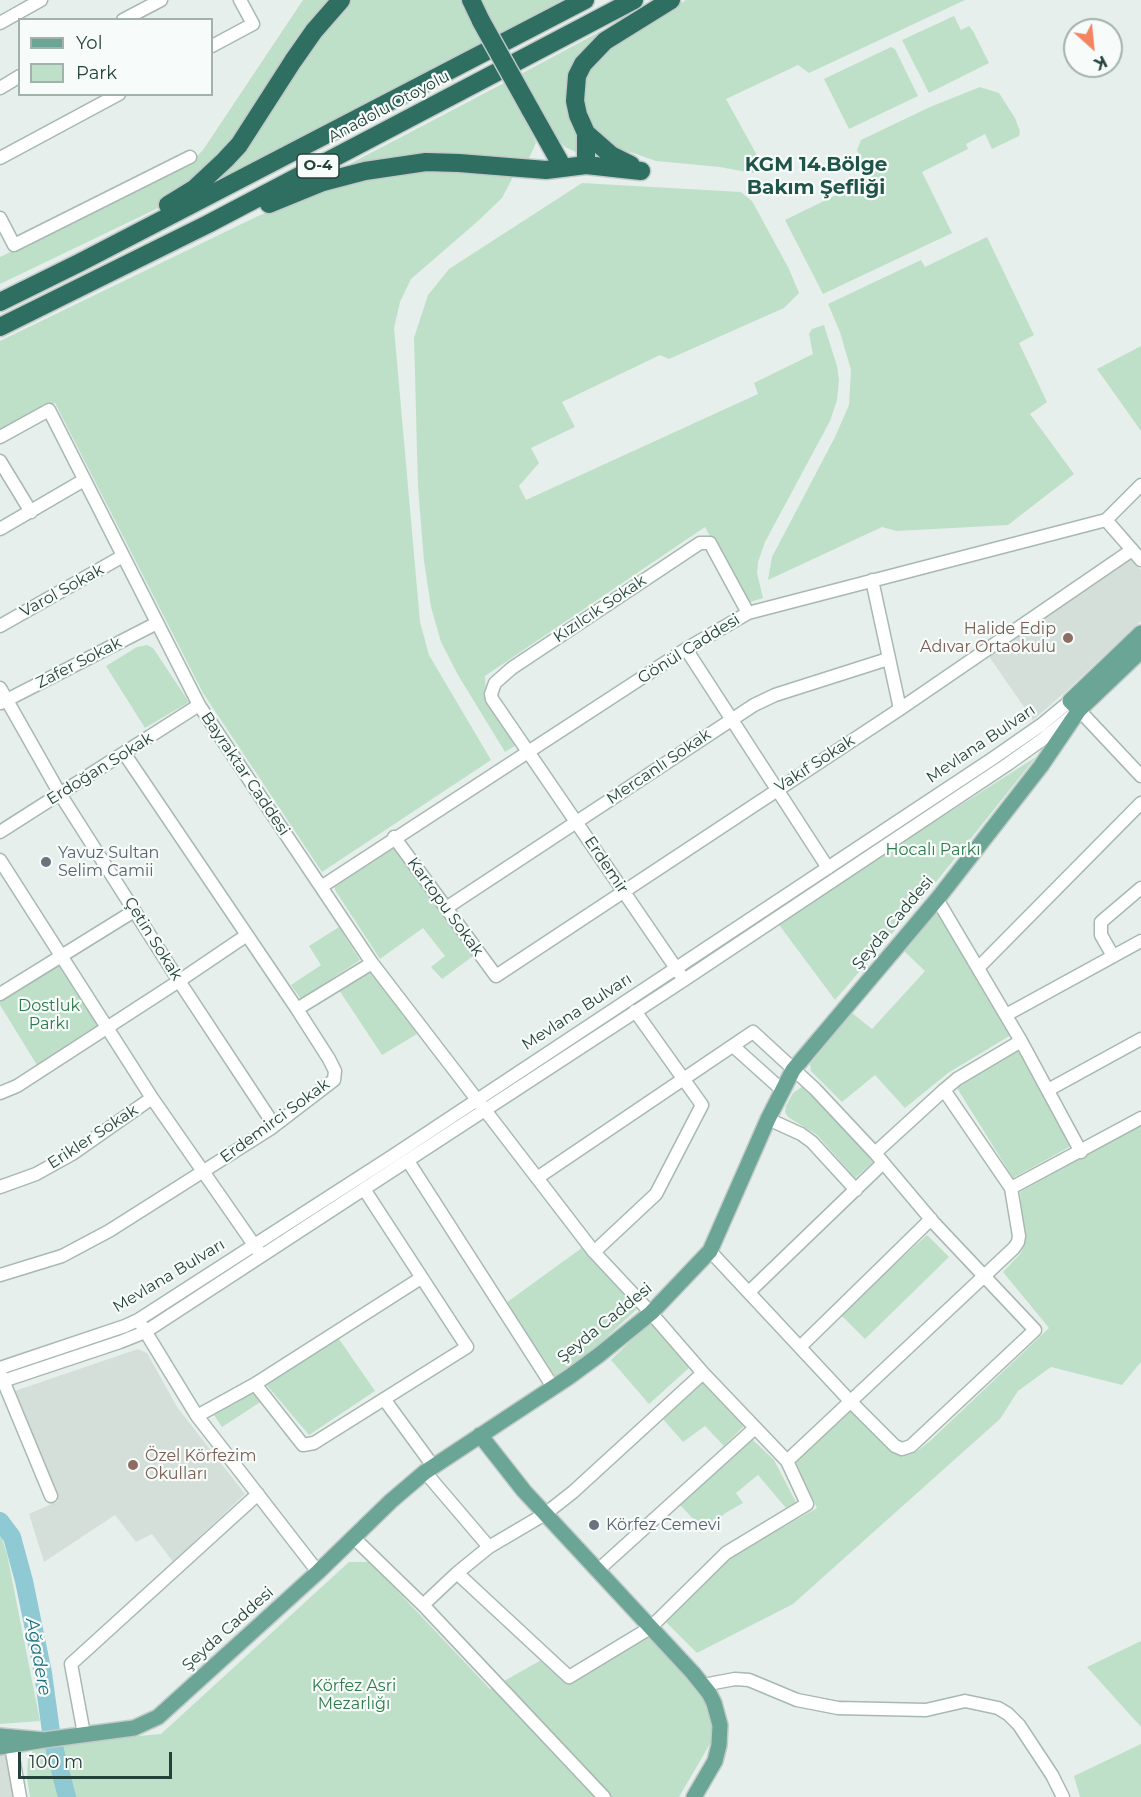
<!DOCTYPE html>
<html>
<head>
<meta charset="utf-8">
<style>
  body { margin:0 }
  #map { position:relative; width:1141px; height:1797px; overflow:hidden; background:#e6efeb; font-family:Montserrat,sans-serif }
  canvas { display:block }
  .legend { position:absolute; left:18px; top:18px; width:195px; height:78px; box-sizing:border-box; background:#f7fbf9; border:2px solid #a3b1ad; margin:0; padding:8px 10px; list-style:none; font-size:18px; color:#24423a }
  .legend li { display:flex; align-items:center; gap:12px; height:30px }
  .legend b { width:30px; border:2px solid #a3b1ad }
  .north { position:absolute; left:1063px; top:18px; width:60px; height:60px; box-sizing:border-box; background:#f7fbf9; border:2px solid #a3b1ad; border-radius:50%; rotate:153deg; font-size:16px; font-weight:700; line-height:24px; text-align:center; color:#24423a }
  .north::after { content:''; display:block; margin:auto; width:21px; height:27px; background:#f4845f; clip-path:polygon(50% 0,100% 100%,50% 72%,0 100%) }
  .scale { position:absolute; left:18px; top:1752px; width:154px; height:27px; box-sizing:border-box; border:3px solid #24423a; border-top:0; padding-left:8px; font-size:18px; line-height:21px; white-space:nowrap; color:#24423a; -webkit-text-stroke:4px #f7fbf9; paint-order:stroke }
</style>
</head>
<body>
<div id="map">
<canvas width="1141" height="1797"></canvas>
<ul class="legend">
<li><b style="height:8px;background:#6aa596"></b>Yol</li>
<li><b style="height:16px;background:#bfe0c8"></b>Park</li>
</ul>
<div class="north">K</div>
<div class="scale">100 m</div>
</div>
<script>
const c = document.querySelector('canvas').getContext('2d');
c.lineJoin = 'round';
function fill(path, color) {
  c.fillStyle = color;
  c.fill(path, 'evenodd');
}
function shape(rows) {
  const path = new Path2D();
  for (const r of rows) {
    path.moveTo(r[0], r[1]);
    for (let i = 2; i < r.length; i += 2) path.lineTo(r[i], r[i + 1]);
  }
  return path;
}
function strokePath(path, color, width, dash) {
  c.strokeStyle = color;
  c.lineWidth = width;
  c.lineCap = dash ? 'butt' : 'round';
  c.setLineDash(dash || []);
  c.stroke(path);
}
function drawText(font, color, halo, rows, align = 'center') {
  c.font = font + ' Montserrat,sans-serif';
  c.lineWidth = 4.5;
  c.setLineDash([]);
  c.textBaseline = 'middle';
  c.strokeStyle = halo;
  c.fillStyle = color;
  for (const [text, x, y, turn = 0] of rows) {
    c.save();
    c.translate(x, y);
    c.rotate((+turn || 0) * Math.PI / 180);
    c.textAlign = isNaN(turn) ? turn : align;
    if (halo) c.strokeText(text, 0, 0);
    c.fillText(text, 0, 0);
    c.restore();
  }
}
fill(shape([
  [1131,559,1141,570,1141,621,1064,693,1033,720,988,655],
  [138,1349,147,1353,177,1407,245,1494,173,1562,152,1534,136,1542,115,1515,44,1562,29,1514,58,1501,12,1392],
  [0,1752,6,1752,15,1797,0,1797]
]), '#d4dfda');
fill(shape([
  [303,0,333,0,238,136,193,184,156,209,0,284,0,257,162,178,192,161,203,150],
  [349,0,463,0,484,43,215,181,315,40],
  [480,0,562,0,497,35],
  [686,0,965,0,809,73,798,65,726,99,764,168,752,173,720,167,656,161,610,145,597,134,589,122,584,108,582,88,587,74,597,58,615,42],
  [646,7,592,42,580,52,572,65,569,77,580,129,578,153,565,147,552,133,519,75],
  [954,16,961,30,969,26,973,31,989,63,929,93,902,40],
  [891,47,895,49,918,96,849,129,824,79],
  [506,82,527,119,536,143,529,158,520,163,386,159,346,166],
  [980,87,999,93,1015,118,1020,131,1019,136,992,149,985,134,966,144,968,149,922,172,952,233,823,294,785,220,869,179,857,150,861,140,930,107],
  [457,171,514,175,502,198,478,221,411,279,400,302,394,328,420,622,429,655,491,760,322,872,203,693,55,403,0,429,0,341,258,216,310,195,371,179,415,172],
  [582,183,741,192,752,201,789,269,799,293,784,308,669,359,660,355,562,402,575,427,531,448,539,463,519,486,526,500,758,394,754,383,813,354,809,334,812,329,824,325,837,366,839,380,837,400,830,421,765,542,758,562,757,573,763,598,747,603,705,527,485,676,486,694,518,744,505,752,458,675,441,642,431,607,424,561,418,487,414,338,428,295,449,269],
  [987,237,1034,335,1019,343,1047,402,1030,414,1074,474,1008,525,897,531,882,527,768,580,772,557,835,437,849,405,851,370,840,332,828,304,921,260,925,267],
  [1141,346,1141,431,1097,369],
  [147,645,153,648,189,702,145,728,106,666,137,647],
  [1036,757,932,887,835,1000,777,922],
  [392,848,398,849,476,954,442,979,431,967,445,956,423,928,380,959,335,890,334,882],
  [937,908,1011,1035,948,1073,905,1108,875,1075,842,1102,811,1071,810,1064,852,1013,872,1029,925,971,903,950],
  [339,927,360,960,301,999,291,985,321,965,309,946],
  [58,964,98,1026,37,1065,0,1005,0,1000],
  [372,969,417,1034,382,1055,339,990],
  [1018,1048,1071,1146,1013,1178,957,1088],
  [803,1086,810,1090,873,1162,855,1178,817,1135,788,1117,785,1112,786,1106,793,1093],
  [1141,1125,1141,1362,1122,1385,1051,1367,1018,1391,1000,1419,793,1604,697,1653,664,1620,727,1559,817,1508,795,1460,849,1407,897,1455,916,1452,930,1441,1049,1328,1003,1272,1021,1253,1025,1244,1020,1192],
  [927,1235,949,1257,865,1339,840,1314],
  [583,1247,638,1308,597,1346,555,1376,506,1303],
  [650,1322,690,1367,649,1404,611,1360],
  [337,1336,375,1391,309,1435,264,1382],
  [702,1382,744,1426,724,1446,705,1426,683,1442,662,1418],
  [252,1389,262,1401,222,1427,214,1415],
  [752,1439,774,1460,796,1502,786,1508,758,1475,736,1493,743,1503,727,1512,704,1530,680,1505],
  [0,1533,7,1554,40,1721,0,1724],
  [349,1562,370,1562,490,1689,543,1659,567,1680,646,1634,705,1692,709,1704,714,1737,679,1797,30,1797,27,1778,28,1757,38,1745,161,1734],
  [1141,1641,1141,1727,1087,1667],
  [1141,1744,1141,1797,1080,1797,1074,1776]
]), '#bfe0c8');
strokePath(shape([
  [0,1521,12,1537,24,1581,43,1673,52,1739,67,1797]
]), '#8ec9d4', 18);
const minor = shape([
  [123,20,161,0],
  [0,23,41,0],
  [212,46,253,24,240,0],
  [0,88,20,76],
  [0,158,119,94],
  [0,218,14,245,190,157],
  [0,437,49,410,199,705,372,963,594,1252,651,1313,703,1373,787,1461,807,1504,726,1553,650,1628,569,1677,457,1573],
  [0,461,31,512],
  [1106,520,1141,485],
  [0,529,84,480],
  [872,580,900,709],
  [0,626,123,556],
  [686,649,828,868],
  [0,688,60,794,179,981,274,1125],
  [1,703,157,623],
  [0,832,199,705],
  [394,837,496,976,900,709,1132,550],
  [0,860,152,1098,259,1252],
  [321,887,686,649,748,613,1106,520,1141,560],
  [937,899,1021,1041,1081,1152],
  [446,908,754,705,775,695,888,659],
  [1113,956,1101,935,1101,922,1141,888],
  [978,968,1141,803],
  [680,974,492,699,491,694,495,683,512,668,700,543,710,543,748,613],
  [0,994,134,911],
  [297,1009,372,963],
  [1006,1015,1141,941],
  [733,1046,782,1090],
  [944,1090,957,1079,1021,1041],
  [1048,1090,1141,1039],
  [0,1093,17,1086,179,981,247,935],
  [768,1119,801,1134,812,1142,856,1190],
  [408,1161,553,1387],
  [537,1178,753,1032,815,1089,875,1153,934,1223,1035,1330,911,1446,902,1449,895,1446,850,1401,710,1251],
  [0,1187,36,1174,72,1154,152,1098],
  [1011,1188,1141,1118],
  [594,1252,656,1194,702,1105,635,1011],
  [0,1275,62,1256,109,1231,270,1129,334,1080,335,1071,329,1059,297,1009,124,753],
  [749,1292,883,1163],
  [142,1326,197,1416,318,1572],
  [800,1347,931,1219],
  [0,1368,125,1326,138,1320,394,1155,992,759,1041,725,1070,701],
  [0,1373,51,1496],
  [0,1382,120,1342,145,1332,684,980,1008,764,1043,739,1079,710,1141,776],
  [255,1384,303,1445,314,1443,467,1347,364,1189],
  [384,1399,433,1466],
  [197,1416,255,1384,421,1278],
  [787,1461,1014,1248,1018,1242,1019,1236,1011,1188,944,1090,875,1153],
  [425,1472,489,1547],
  [354,1538,423,1605,604,1797],
  [597,1571,755,1428],
  [423,1605,457,1573,489,1547,545,1514,573,1492,703,1373],
  [703,1685,735,1679,749,1680,797,1700,838,1708,926,1710,965,1701,998,1708,1008,1714,1019,1725,1052,1775,1063,1797],
  [84,1734,71,1664,258,1494],
  [6,1741,11,1746,20,1797]
]);
const major = shape([
  [1079,710,1070,701,1141,633],
  [480,1435,524,1491,693,1673,709,1693,714,1703,720,1725,719,1745,715,1761,694,1797],
  [0,1736,44,1740,0,1747],
  [44,1740,134,1728,158,1717,318,1572,391,1501,425,1472,569,1377,599,1355,651,1313,710,1251,768,1119,793,1070,939,897,1041,766,1079,710,1141,651]
]);
const highway = shape([
  [471,0,481,21],
  [530,109,562,166],
  [586,133,611,155,631,165],
  [586,165,586,133,578,115,575,101,577,76,583,64,605,41,671,0],
  [269,204,323,182,365,171,426,162,459,163,546,170,586,165,641,171],
  [168,205,194,189,225,160,239,145,293,61,314,31,341,0],
  [0,302,79,263,585,0],
  [0,327,208,224,634,0]
]);
strokePath(minor, '#a8b8b2', 15);
strokePath(major, '#c2cac8', 18);
strokePath(highway, '#c2cac8', 21);
strokePath(minor, '#fff', 12);
strokePath(major, '#6aa596', 15);
strokePath(highway, '#2f6f62', 18);
const highwayBridge = shape([
  [481,21,530,109]
]);
strokePath(highwayBridge, '#c2cac8', 21, []);
strokePath(highwayBridge, '#2f6f62', 18);
for (const [x, y, r, color] of [
  [1068,638,6,"#8d6e63"],
  [46,862,6,"#6b7280"],
  [133,1465,6,"#8d6e63"],
  [594,1525,6,"#6b7280"]
]) {
  const dot = new Path2D();
  dot.arc(x, y, r, 0, 2 * Math.PI);
  c.fillStyle = color;
  c.fill(dot);
  strokePath(dot, '#f7fbf9', 2);
}
for (const [x, y, w] of [
  [318,166,42]
]) {
  const box = new Path2D();
  box.roundRect(x - w / 2, y - 12, w, 24, 4.5);
  c.fillStyle = '#f7fbf9';
  c.fill(box);
  strokePath(box, '#24423a', 1.5);
}
drawText('bold 15px', '#24423a', null, [
  ["O-4",318,166]
]);
drawText('16px', '#24423a', '#f7fbf9', [
  ["Anadolu Otoyolu",389,107,-28],
  ["Varol Sokak",62,591,-29],
  ["Kızılcık Sokak",600,609,-34],
  ["Gönül Caddesi",689,649,-32],
  ["Zafer Sokak",79,663,-27],
  ["Mevlana Bulvarı",981,744,-34],
  ["Vakıf Sokak",815,764,-33],
  ["Mercanlı Sokak",659,767,-34],
  ["Erdoğan Sokak",100,769,-32],
  ["Bayraktar Caddesi",245,774,56],
  ["Erdemir",606,865,56],
  ["Kartopu Sokak",445,907,54],
  ["Şeyda Caddesi",893,923,-50],
  ["Çetin Sokak",153,939,58],
  ["Mevlana Bulvarı",577,1012,-33],
  ["Erdemirci Sokak",275,1121,-36],
  ["Erikler Sokak",93,1137,-33],
  ["Mevlana Bulvarı",169,1276,-31],
  ["Şeyda Caddesi",605,1323,-39],
  ["Şeyda Caddesi",228,1629,-42]
]);
drawText('16px', '#785e54', '#f7fbf9', [
  ["Halide Edip",1056,629],
  ["Adıvar Ortaokulu",1056,647],
  ["Özel Körfezim",145,1456,"left"],
  ["Okulları",145,1474,"left"]
], 'right');
drawText('16px', '#2d7a4b', '#f7fbf9', [
  ["Hocalı Parkı",933,850],
  ["Dostluk",49,1006],
  ["Parkı",49,1024],
  ["Körfez Asri",354,1686],
  ["Mezarlığı",354,1704]
]);
drawText('16px', '#5b616d', '#f7fbf9', [
  ["Yavuz Sultan",58,853],
  ["Selim Camii",58,871],
  ["Körfez Cemevi",606,1525]
], 'left');
drawText('italic 18px', '#1c6f80', '#f7fbf9', [
  ["Ağadere",38,1657,80]
]);
drawText('bold 20px', '#1f5548', '#f7fbf9', [
  ["KGM 14.Bölge",816,165],
  ["Bakım Şefliği",816,188]
]);
</script>
</body>
</html>
